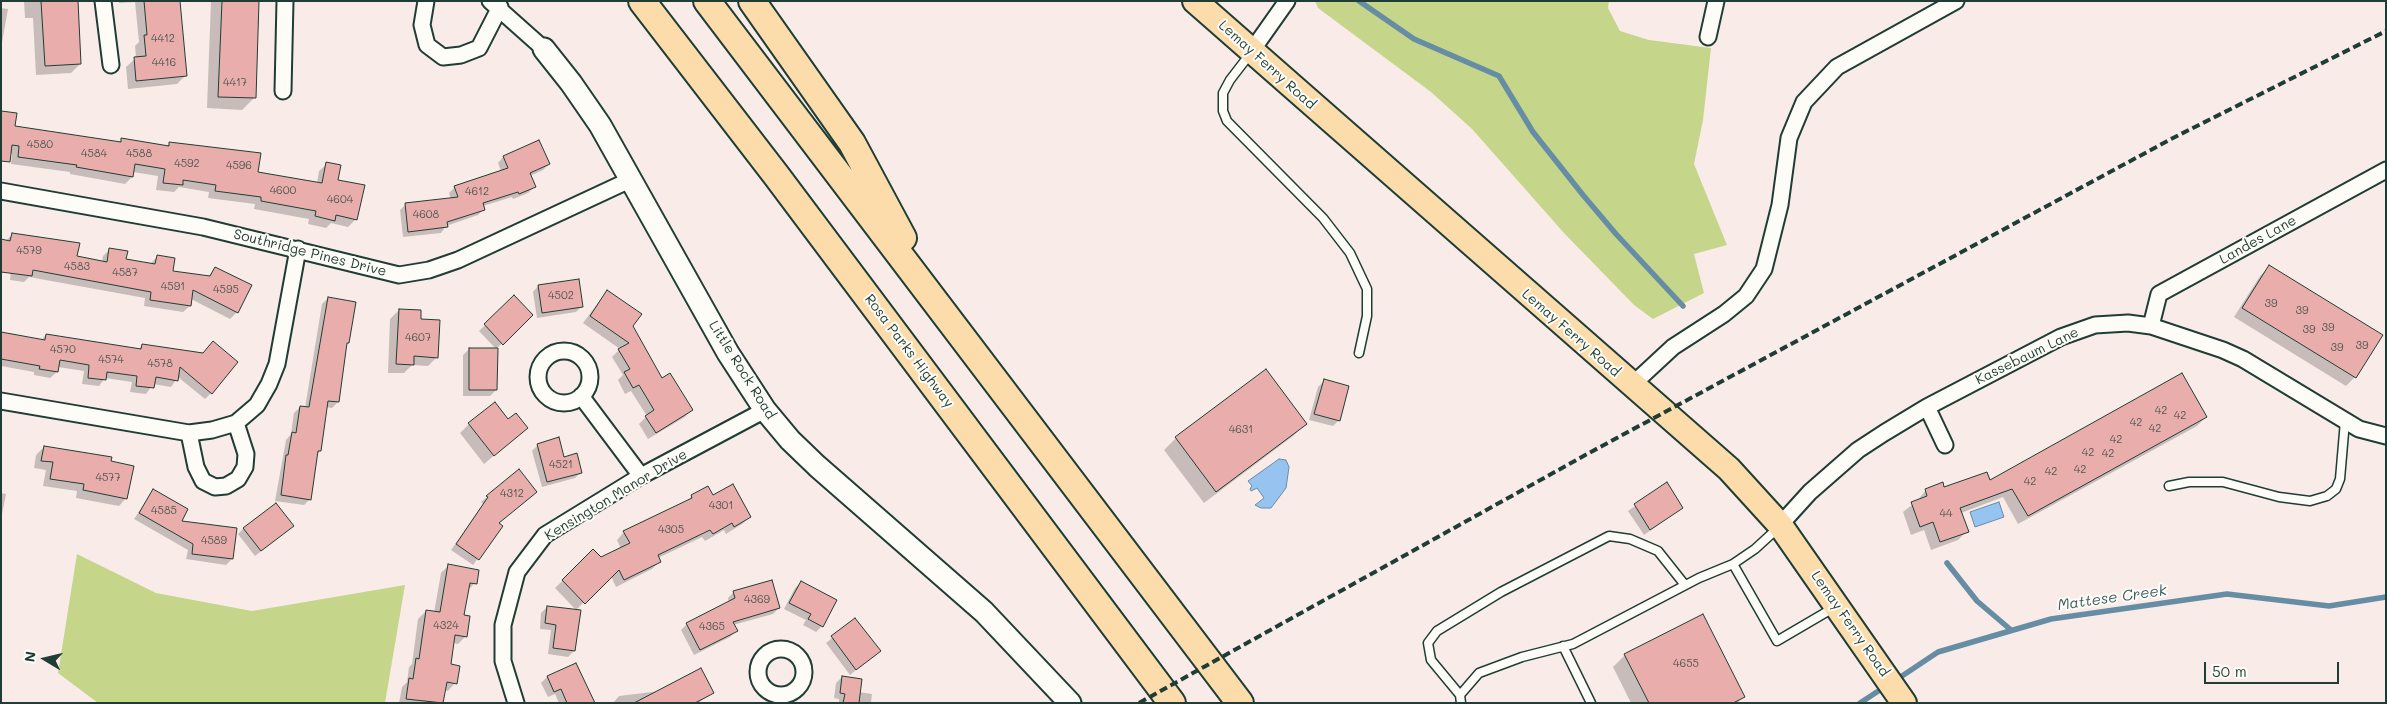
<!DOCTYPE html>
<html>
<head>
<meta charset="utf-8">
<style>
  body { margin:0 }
  #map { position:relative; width:2387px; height:704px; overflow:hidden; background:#f9ece8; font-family:Mali,sans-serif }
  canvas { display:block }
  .frame { position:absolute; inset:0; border:2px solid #1f3d34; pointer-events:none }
  .north { position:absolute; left:20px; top:634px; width:50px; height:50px; -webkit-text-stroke:4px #fdfcf7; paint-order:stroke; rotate:279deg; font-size:14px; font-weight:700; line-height:20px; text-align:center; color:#1f3d34 }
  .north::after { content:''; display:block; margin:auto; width:18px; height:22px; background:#1f3d34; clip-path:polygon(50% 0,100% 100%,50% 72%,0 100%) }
  .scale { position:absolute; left:2204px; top:662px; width:135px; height:22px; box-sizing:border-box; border:2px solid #1f3d34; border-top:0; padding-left:6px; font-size:15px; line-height:18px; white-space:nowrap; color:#1f3d34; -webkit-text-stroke:4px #fdfcf7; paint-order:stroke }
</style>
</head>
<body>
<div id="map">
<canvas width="2387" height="704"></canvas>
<div class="frame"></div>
<div class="north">N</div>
<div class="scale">50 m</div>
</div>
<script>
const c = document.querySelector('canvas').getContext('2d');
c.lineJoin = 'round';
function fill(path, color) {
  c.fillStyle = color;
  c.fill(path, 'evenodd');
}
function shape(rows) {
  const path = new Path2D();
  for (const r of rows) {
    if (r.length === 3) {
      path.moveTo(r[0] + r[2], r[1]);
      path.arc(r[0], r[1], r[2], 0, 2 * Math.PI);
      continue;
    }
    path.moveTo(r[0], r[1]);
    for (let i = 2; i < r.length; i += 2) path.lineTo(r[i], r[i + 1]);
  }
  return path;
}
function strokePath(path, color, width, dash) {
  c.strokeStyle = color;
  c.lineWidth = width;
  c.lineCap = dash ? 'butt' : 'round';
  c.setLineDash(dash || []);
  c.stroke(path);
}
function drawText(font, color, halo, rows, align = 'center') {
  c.font = font + ' Mali,sans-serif';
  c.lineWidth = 4;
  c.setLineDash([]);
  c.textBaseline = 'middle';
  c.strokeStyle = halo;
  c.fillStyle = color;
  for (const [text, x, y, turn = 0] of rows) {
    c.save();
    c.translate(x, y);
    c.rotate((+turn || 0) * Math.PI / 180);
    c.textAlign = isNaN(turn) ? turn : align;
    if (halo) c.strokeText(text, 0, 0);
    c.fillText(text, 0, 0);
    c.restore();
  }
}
fill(shape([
  [1315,1,1609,1,1608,8,1620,31,1649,40,1711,48,1703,120,1694,164,1727,245,1694,254,1704,293,1653,319,1634,305,1564,233,1472,129,1431,92,1318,8],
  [77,554,156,593,252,611,405,585,385,703,98,703,58,673]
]), '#c5d68b');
const water = shape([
  [1279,459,1286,460,1289,467,1286,488,1271,508,1261,508,1255,505,1264,498,1257,488,1251,491,1250,489,1252,486,1248,481,1279,459],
  [1999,502,2004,517,1975,527,1970,512,1999,502]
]);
fill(water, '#97c3f1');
strokePath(water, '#678da5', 1);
fill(shape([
  [24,1,76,1,80,64,71,73,36,75,33,18,25,18],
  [119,1,179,1,186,75,177,84,128,89,126,67,136,58,135,46,139,42,135,2,119,3],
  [211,1,258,1,254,98,242,110,207,108],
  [1,8,8,9,1,48],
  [14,127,118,143,122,139,166,147,170,143,257,173,317,183,319,171,327,164,356,219,348,227,331,223,326,228,308,224,309,219,254,209,255,204,208,198,209,192,179,187,174,192,156,190,158,176,133,172,132,177,125,184,70,174,70,172,11,164,12,154,1,152],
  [503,157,549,164,543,170,530,176,534,187,528,193,513,199,512,197,483,206,484,209,478,215,446,226,441,233,403,237,400,210,406,204,451,199,449,193,455,187,501,171,498,163],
  [12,235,76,257,102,262,103,256,110,249,125,260,151,263,157,257,172,272,208,277,215,268,250,286,237,312,230,319,191,299,190,306,183,312,144,306,145,298,29,277,24,282,10,280,11,270,5,241],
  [2269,267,2355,377,2346,386,2234,317,2260,276],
  [538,286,582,306,576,312,537,318,533,292],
  [607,291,632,326,662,380,692,409,685,417,648,439,639,424,647,416,631,391,625,394,618,380,623,375,612,357,620,349,583,323],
  [514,297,531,315,496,349,496,390,490,396,463,396,463,355,469,349,496,349,479,331],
  [328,298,348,343,346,345,338,402,332,408,326,407,320,451,316,455,310,499,304,505,275,501,286,440,291,434,294,413,300,407,305,408,322,304],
  [399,310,420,320,437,357,428,366,412,365,404,373,388,373,390,319],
  [1,332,41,340,46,335,138,350,143,345,203,354,211,393,205,399,178,377,171,387,153,384,146,394,130,392,132,382,105,378,99,386,82,384,84,371,58,367,57,372,50,378,34,375,34,372,1,366],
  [1265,371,1305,424,1293,436,1204,503,1164,450,1176,438],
  [1324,381,1339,420,1333,426,1309,420,1318,387],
  [2206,417,2197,426,2018,524,2003,497,1961,513,1967,531,1958,540,1931,550,1924,530,1911,535,1903,512,1917,501,1926,490,1989,481],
  [508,421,527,428,484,464,460,433,469,424],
  [538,445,564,458,581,472,575,478,542,487,532,451],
  [44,447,110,462,126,498,119,506,76,498,77,491,43,486,46,470,34,468,36,455],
  [519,471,498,524,502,526,473,565,451,550,483,504,481,502],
  [1666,484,1682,508,1644,535,1628,511],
  [153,491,180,522,232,559,226,565,186,559,188,550,134,519],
  [1,493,6,494,1,519],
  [692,496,713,497,750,517,742,524,726,534,724,530,705,541,702,537,658,558,660,561,652,569,616,587,611,576,576,610,555,588,593,551,601,559,621,549,617,540,624,532,685,503],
  [244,528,286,532,255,556,238,534],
  [449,565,475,583,467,591,463,616,466,636,458,644,453,643,450,665,455,683,448,691,444,690,442,703,399,703,402,687,407,682,409,667,412,664,418,619,426,611,434,613,441,573],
  [801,582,836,601,822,626,816,632,803,625,806,620,784,609,795,588],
  [734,592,779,608,773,614,733,625,736,631,730,637,694,655,681,630,687,624,729,603,728,598],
  [547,607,574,651,568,657,548,654,551,630,540,629,541,613],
  [855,619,879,651,850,675,826,643],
  [1625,655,1743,697,1737,703,1631,703,1613,667],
  [576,664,594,703,559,703,555,694,548,697,541,683,547,677],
  [842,677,859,692,872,694,871,703,839,703,839,699,834,698,836,683],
  [660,691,712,693,698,703,613,703,619,696]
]), '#0003');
strokePath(shape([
  [1359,1,1414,39,1499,76,1533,132,1583,195,1616,234,1683,306],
  [1947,563,1977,601,2011,630],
  [1896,680,1938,652,2051,619,2227,594,2329,606,2386,597],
  [1860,703,1886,686]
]), '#678da5', 5.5);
const building = shape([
  [41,1,78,1,81,64,45,66,41,1],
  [144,1,180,1,187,76,136,81,134,57,146,56,144,35,147,35,144,1],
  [222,1,259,1,256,98,218,97,222,1],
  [1,111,17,113,15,126,121,142,121,138,169,146,169,142,261,153,258,172,322,183,326,162,341,165,338,180,365,185,357,220,336,215,335,221,315,216,316,211,261,201,261,197,215,191,216,185,183,180,183,185,163,183,165,169,135,164,133,177,76,167,77,165,18,157,19,146,12,145,10,162,1,161,1,111],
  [539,140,550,164,530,173,536,187,519,194,518,192,483,203,485,210,447,222,448,227,408,232,405,203,458,197,454,186,508,168,503,156,539,140],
  [12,233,80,243,77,256,107,262,109,248,128,251,126,259,155,264,157,255,175,258,173,271,210,276,215,267,252,285,238,313,193,290,191,306,150,300,151,292,33,270,32,276,1,272,1,239,10,241,12,233],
  [2269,265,2383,335,2356,378,2242,308,2269,265],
  [579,279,583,307,542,313,538,285,579,279],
  [607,290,642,314,633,326,662,378,670,373,693,410,656,433,645,416,654,410,639,385,633,388,624,372,630,369,618,349,629,343,590,316,607,290],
  [514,295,533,315,503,345,484,324,514,295],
  [328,297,356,302,349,343,347,343,339,402,328,401,321,451,318,451,311,500,281,495,286,455,288,455,292,432,296,433,300,406,309,407,328,297],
  [399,309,421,310,421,319,440,320,438,358,414,356,414,365,396,364,399,309],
  [1,332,45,340,46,334,141,349,142,344,203,353,213,341,238,362,212,394,180,367,178,381,156,377,154,388,136,386,137,376,107,372,106,380,88,378,89,365,60,360,58,372,39,369,40,366,1,359,1,332],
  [469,348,498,348,497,390,469,390,469,348],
  [1266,369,1307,424,1216,492,1175,437,1266,369],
  [2182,373,2207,417,2028,516,2012,489,1960,508,1969,532,1940,542,1933,522,1920,527,1911,502,1927,496,1925,489,1943,482,1944,487,1987,472,1990,480,2182,373],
  [1324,379,1349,386,1340,421,1314,414,1324,379],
  [495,402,508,419,516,413,528,428,494,456,468,423,495,402],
  [559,437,564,457,577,453,582,473,547,482,537,444,559,437],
  [44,446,112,457,111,461,134,466,127,499,83,490,84,484,50,479,53,462,41,461,44,446],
  [519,469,537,492,499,523,503,526,479,560,456,544,488,497,486,496,519,469],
  [1667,482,1683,508,1650,530,1634,504,1667,482],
  [733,484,751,517,734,527,732,523,713,534,710,530,658,555,661,562,624,580,619,570,585,604,562,580,593,549,601,557,630,543,623,531,692,498,691,495,708,486,713,495,733,484],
  [153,489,188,509,182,521,237,528,233,559,192,554,193,544,139,513,153,489],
  [276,503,294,526,261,551,243,528,276,503],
  [448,564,479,570,477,584,470,583,464,615,470,616,467,637,455,635,451,664,460,666,457,684,447,682,443,703,406,699,409,678,413,679,416,658,419,659,426,610,440,612,448,564],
  [772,580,780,608,733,622,738,631,700,650,686,623,735,598,733,591,772,580],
  [801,581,837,600,823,627,808,619,811,614,789,603,801,581],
  [547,606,581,610,575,651,553,648,556,625,545,623,547,606],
  [1703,614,1745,697,1733,703,1649,703,1624,654,1703,614],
  [855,618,881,651,856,670,831,636,855,618],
  [576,663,595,703,567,703,561,689,554,692,547,676,576,663],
  [701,668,714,693,695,703,634,703,701,668],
  [842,676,862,679,859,703,843,703,845,694,840,693,842,676]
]);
fill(building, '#e9aeac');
strokePath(building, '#1f3d34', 1);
const lane = shape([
  [1250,54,1230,80,1223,93,1223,111,1227,121,1323,218,1350,253,1367,289,1367,316,1359,353],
  [2169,486,2189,482,2223,482,2279,497,2310,501,2327,496,2336,489,2340,479,2345,421],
  [1779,527,1755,549,1733,564,1777,641,1835,607],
  [1563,646,1591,703],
  [1460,695,1431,660,1428,643,1437,631,1501,592,1609,536,1630,539,1658,551,1685,585],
  [1461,703,1460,695,1479,673,1522,657,1573,644,1699,578,1733,564]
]);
const street = shape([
  [103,1,111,65],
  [426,1,422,25,427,45,443,57,461,55,479,48,500,7],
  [490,1,544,49],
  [1708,37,1716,1],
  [1251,52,1287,1],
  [283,91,285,1],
  [1,191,203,227,399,275,429,270,458,260,632,179],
  [2151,326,2159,294,2386,170],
  [564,377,26],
  [1632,385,1673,347,1724,314,1746,296,1764,269,1780,205,1789,138,1804,102,1837,67,1956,1],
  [581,396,641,476],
  [1,401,189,433,212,430,236,423,257,405,269,384,277,364,298,249],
  [1927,407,1945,445],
  [189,433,196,467,203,481,215,487,226,486,238,479,245,467,246,454,236,423],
  [1780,525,1810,492,1858,450,1884,433,1927,407,2061,337,2095,325,2128,323,2151,326,2223,350,2243,359,2359,429,2386,436],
  [781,672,23],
  [516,703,503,661,503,625,517,572,545,535,641,476,765,410]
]);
const secondary = shape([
  [544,49,571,83,600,125,728,353,765,410,790,440,817,466,984,612,1070,703]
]);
const primary = shape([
  [1195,1,1729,469,1780,525,1904,703]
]);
const highway = shape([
  [642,1,776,175,1172,703],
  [707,1,1240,703],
  [752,1,852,143,903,238]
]);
strokePath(lane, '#1f3d34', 11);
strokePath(street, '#1f3d34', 19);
strokePath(secondary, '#1f3d34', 25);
strokePath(primary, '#1f3d34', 28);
strokePath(highway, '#1f3d34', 30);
strokePath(lane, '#fdfcf7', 8);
strokePath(street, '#fdfcf7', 15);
strokePath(secondary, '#fdfcf7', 21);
strokePath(primary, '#fddcac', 24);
strokePath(highway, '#fddcac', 26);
strokePath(shape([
  [1139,703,1589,453,2173,138,2386,31]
]), '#1f3d34', 4, [8, 4]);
drawText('11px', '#525952', null, [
  ["4412",163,39],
  ["4416",164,63],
  ["4417",235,83],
  ["4580",40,145],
  ["4584",94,154],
  ["4588",139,154],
  ["4592",187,164],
  ["4596",239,166],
  ["4600",283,191],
  ["4612",477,192],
  ["4604",340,200],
  ["4608",426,215],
  ["4579",29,251],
  ["4583",77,267],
  ["4587",125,273],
  ["4591",173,287],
  ["4595",226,290],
  ["4502",561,296],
  ["39",2271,304],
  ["39",2302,311],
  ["39",2328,328],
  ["39",2309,330],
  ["4607",418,338],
  ["39",2362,346],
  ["39",2337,348],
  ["4570",63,350],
  ["4574",111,360],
  ["4578",160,364],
  ["42",2161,411],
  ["42",2180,416],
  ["42",2136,423],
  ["42",2155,429],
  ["4631",1241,430],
  ["42",2116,440],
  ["42",2088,453],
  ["42",2108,454],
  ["4521",561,465],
  ["42",2080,470],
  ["42",2051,472],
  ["4577",108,478],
  ["42",2030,482],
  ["4312",512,494],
  ["4301",721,506],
  ["4585",164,511],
  ["44",1946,514],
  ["4305",671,530],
  ["4589",214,541],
  ["4369",757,600],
  ["4324",446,626],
  ["4365",712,627],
  ["4655",1686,664]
]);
drawText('14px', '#1f3d34', '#fdfcf7', [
  ["Lemay Ferry Road",1267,65,42],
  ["Landes Lane",2258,240,-29],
  ["Southridge Pines Drive",310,253,14],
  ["Lemay Ferry Road",1571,333,41],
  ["Rosa Parks Highway",909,351,53],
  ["Kassebaum Lane",2027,356,-26],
  ["Little Rock Road",742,370,58],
  ["Kensington Manor Drive",616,495,-31],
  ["Lemay Ferry Road",1850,624,55]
]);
drawText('italic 15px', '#3d5e63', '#fdfcf7', [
  ["Mattese Creek",2112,598,-8]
]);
</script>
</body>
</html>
